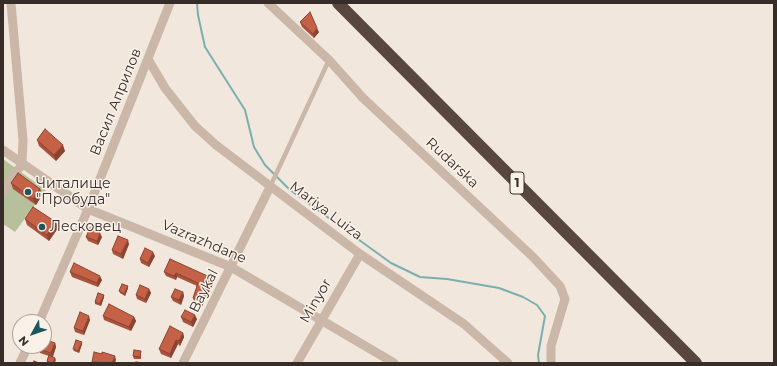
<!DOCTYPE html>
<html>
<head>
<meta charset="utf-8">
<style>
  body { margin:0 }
  #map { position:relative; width:777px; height:366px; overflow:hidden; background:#f2e7dc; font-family:Montserrat,sans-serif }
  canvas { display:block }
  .frame { position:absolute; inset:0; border:4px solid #372c28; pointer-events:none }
  .north { position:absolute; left:12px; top:314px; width:40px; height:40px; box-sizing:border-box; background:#faf1e9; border:1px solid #aca29c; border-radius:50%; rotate:230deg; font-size:11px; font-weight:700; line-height:16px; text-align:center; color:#372c28 }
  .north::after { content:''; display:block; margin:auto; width:14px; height:18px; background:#1e5759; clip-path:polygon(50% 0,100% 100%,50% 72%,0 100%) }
</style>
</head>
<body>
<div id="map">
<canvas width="777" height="366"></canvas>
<div class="frame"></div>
<div class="north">N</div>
</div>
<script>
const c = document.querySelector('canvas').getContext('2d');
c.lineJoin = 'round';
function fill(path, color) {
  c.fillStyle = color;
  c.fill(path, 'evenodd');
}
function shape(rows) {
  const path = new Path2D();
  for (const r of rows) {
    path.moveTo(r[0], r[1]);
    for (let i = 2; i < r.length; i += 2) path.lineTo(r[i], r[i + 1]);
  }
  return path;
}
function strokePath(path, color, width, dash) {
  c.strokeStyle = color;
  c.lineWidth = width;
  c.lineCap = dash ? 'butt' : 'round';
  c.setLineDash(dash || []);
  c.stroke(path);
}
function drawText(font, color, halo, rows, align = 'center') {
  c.font = font + ' Montserrat,sans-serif';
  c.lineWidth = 3;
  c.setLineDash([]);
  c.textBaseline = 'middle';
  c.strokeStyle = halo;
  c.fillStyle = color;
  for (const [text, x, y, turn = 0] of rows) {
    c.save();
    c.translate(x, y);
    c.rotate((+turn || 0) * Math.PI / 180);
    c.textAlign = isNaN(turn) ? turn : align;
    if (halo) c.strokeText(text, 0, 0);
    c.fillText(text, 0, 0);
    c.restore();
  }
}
fill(shape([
  [3,159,46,190,15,232,3,224]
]), '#b6c19c');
strokePath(shape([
  [197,3,198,15,205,47,245,110,254,147,265,165,290,190,391,263,420,277,447,279,499,288,523,297,537,305,545,316,538,355,539,363]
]), '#7bafaf', 2);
strokePath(shape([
  [270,187,329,60]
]), '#cab7a8', 4.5);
strokePath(shape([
  [11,3,23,140,22,164],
  [268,3,329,60,363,98,533,257,560,286,565,299,551,346,551,363],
  [148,59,165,88,195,126,216,145,360,254,464,324,508,363],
  [3,150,88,209,231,267,394,363],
  [3,192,22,164],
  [39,322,88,209,170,3],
  [20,363,28,346],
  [183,363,270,187],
  [297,363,360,254]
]), '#cab7a8', 9);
strokePath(shape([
  [338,3,696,363]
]), '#58463f', 12);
fill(shape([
  [300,22,319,32,314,38,302,27],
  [37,140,65,151,56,161,39,146],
  [11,183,40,189,42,195,36,205,13,189],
  [25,219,56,222,58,228,49,241,27,225],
  [86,237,102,237,98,245,88,241],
  [129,244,123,259,113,254,112,250],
  [155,256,149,267,141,263,140,259],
  [170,259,214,282,202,306,194,302,193,298,197,286,177,277,176,280,166,276,164,272],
  [70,272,102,280,98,287,72,277],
  [128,286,128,288,125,296,120,293,119,291],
  [149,289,151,293,146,303,137,299,136,295],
  [183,292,184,296,181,305,173,301,171,297],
  [104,295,104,297,101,306,95,304,95,302],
  [103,316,134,317,136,321,131,331,104,320],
  [181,317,197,319,193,327,183,322],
  [90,320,84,335,75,332,74,328],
  [183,333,184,337,180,346,178,344,171,358,161,354,159,349],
  [55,343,56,347,53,357,55,358,56,360,55,363,47,363,47,361,49,356,40,353,39,349],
  [82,344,79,353,74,351,73,349],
  [141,353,141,359,134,359,133,356]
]), '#a9533d');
fill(shape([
  [317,28,319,32,314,38,313,34],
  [63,145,65,151,56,161,54,155],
  [40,189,42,195,36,205,33,199],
  [56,222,58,228,49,241,47,235],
  [100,233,102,237,98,245,97,241],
  [128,240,129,244,123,259,121,254],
  [153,252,155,256,149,267,148,263],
  [176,273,177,277,176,280,174,276],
  [100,276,102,280,98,287,97,283],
  [212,278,214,282,202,306,201,302],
  [128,286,128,288,125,296,124,294],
  [149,289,151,293,146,303,145,299],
  [183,292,184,296,181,305,179,300],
  [104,295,104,297,101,306,100,304],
  [195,315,197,319,193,327,191,322],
  [89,316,90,320,84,335,83,331],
  [134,317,136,321,131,331,129,327],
  [183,333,184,337,180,346,179,341],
  [176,340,178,344,171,358,170,354],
  [82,342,82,344,79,353,78,351],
  [55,343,56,347,52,357,51,353],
  [115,356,116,360,115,363,112,363]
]), '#8a4432');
const building = shape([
  [310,12,317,28,313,34,300,22,310,12],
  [45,129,63,145,54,155,37,140,45,129],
  [18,173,40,189,33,199,11,183,18,173],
  [33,207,56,222,47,235,25,219,33,207],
  [90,228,100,233,97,241,86,237,90,228],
  [118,236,128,240,121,254,112,250,118,236],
  [145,248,153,252,148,263,140,259,145,248],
  [170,259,212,278,201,302,193,298,198,283,176,273,174,276,164,272,170,259],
  [74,263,100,276,97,283,70,272,74,263],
  [122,284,128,286,124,294,119,291,122,284],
  [140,285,149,289,145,299,136,295,140,285],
  [175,289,183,292,179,300,171,297,175,289],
  [98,293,104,295,100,304,95,302,98,293],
  [109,304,134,317,129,327,103,316,109,304],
  [185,310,195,315,191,322,181,317,185,310],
  [80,312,89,316,83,331,74,328,80,312],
  [170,326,183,333,179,341,176,340,170,354,159,349,170,326],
  [44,339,55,343,51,353,39,349,40,346,44,346,44,339],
  [76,340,82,342,78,351,73,349,76,340],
  [134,350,141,351,140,357,133,356,134,350],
  [94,352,102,354,102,352,115,356,112,363,92,362,94,352],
  [49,355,55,358,53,363,51,363,47,361,49,355],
  [34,361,39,363,33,363,34,361],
  [136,362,145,363,136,363,136,362]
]);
fill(building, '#c56147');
strokePath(building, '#8a4432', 1);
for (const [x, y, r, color] of [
  [28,192,4,"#1e5759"],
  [42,227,4,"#1e5759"]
]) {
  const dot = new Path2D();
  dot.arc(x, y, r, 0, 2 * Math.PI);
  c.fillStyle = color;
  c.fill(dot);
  strokePath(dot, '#faf1e9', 1.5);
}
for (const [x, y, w] of [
  [517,183,14]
]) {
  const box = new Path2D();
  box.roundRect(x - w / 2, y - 11, w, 22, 3);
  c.fillStyle = '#faf1e9';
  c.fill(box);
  strokePath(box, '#372c28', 1);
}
drawText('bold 13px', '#372c28', null, [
  ["1",517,183]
]);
drawText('14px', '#372c28', '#faf1e9', [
  ["Васил Априлов",116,102,-68],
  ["Rudarska",452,163,43],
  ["Mariya Luiza",326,211,37],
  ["Vazrazhdane",204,242,23],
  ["Baykal",204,291,-63],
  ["Minyor",316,301,-60]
]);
drawText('14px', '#372c28', '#faf1e9', [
  ["Читалище",36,184],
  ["\"Пробуда\"",36,200],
  ["Лесковец",50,227]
], 'left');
</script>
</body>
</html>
